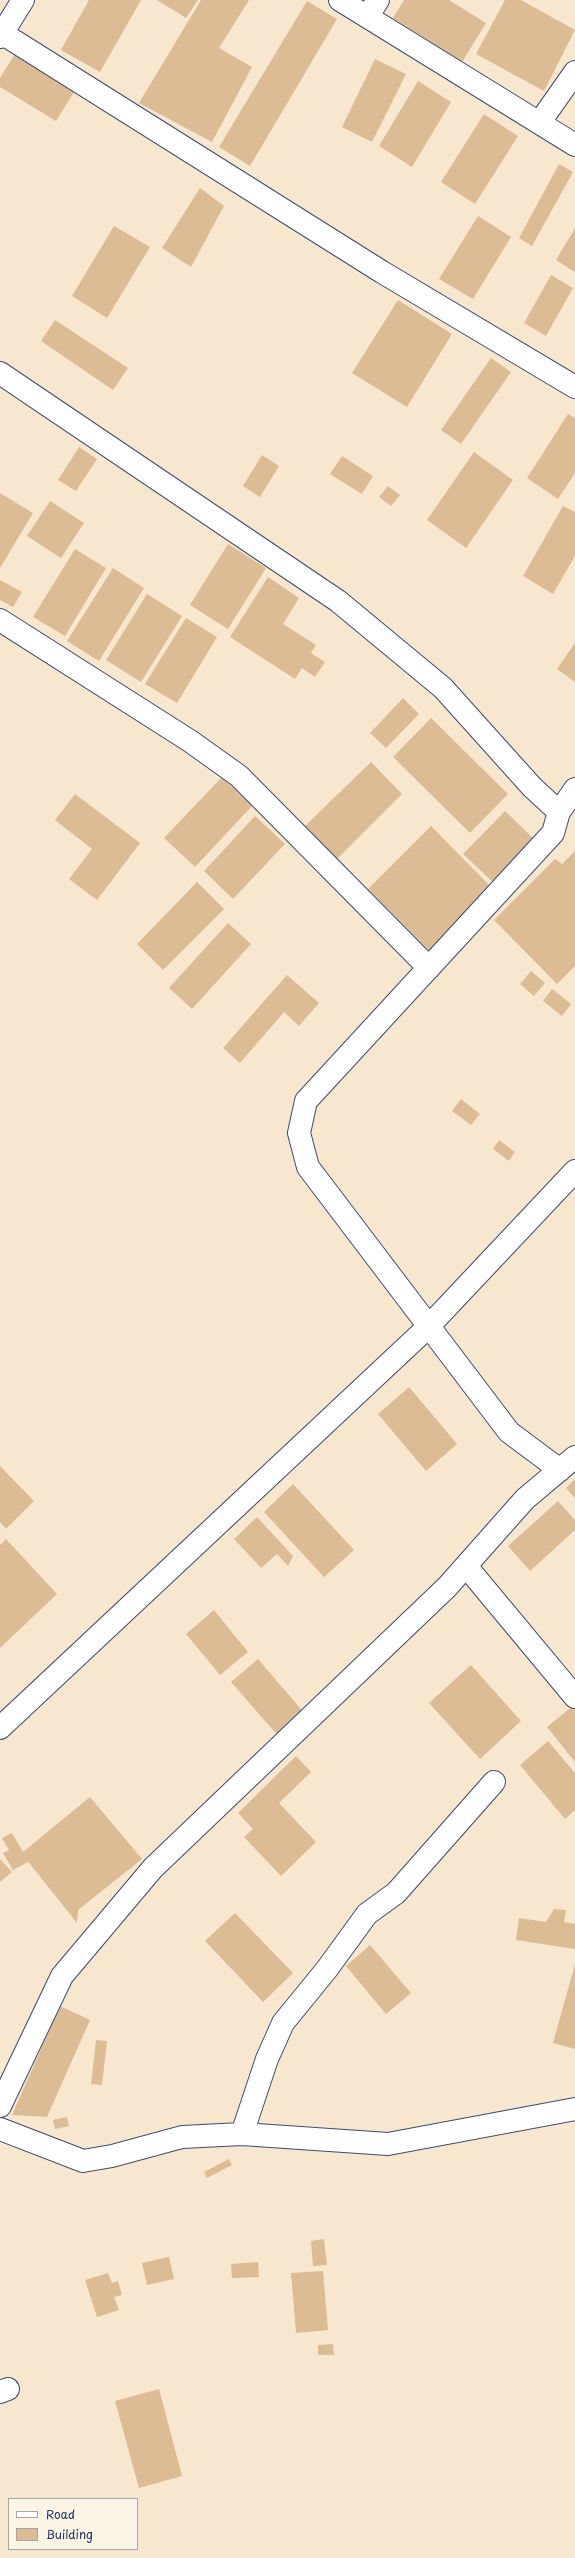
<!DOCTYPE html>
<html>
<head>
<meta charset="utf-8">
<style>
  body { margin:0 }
  #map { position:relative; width:575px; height:2558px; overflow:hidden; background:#f7e7cf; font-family:"Playpen Sans",sans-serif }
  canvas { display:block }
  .legend { position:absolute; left:8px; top:2498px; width:130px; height:52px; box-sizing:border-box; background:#fcf5e5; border:1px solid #a2a6af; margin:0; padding:5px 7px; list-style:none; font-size:12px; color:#1b2f5e }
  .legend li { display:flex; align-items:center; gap:8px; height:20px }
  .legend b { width:20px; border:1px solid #a2a6af }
</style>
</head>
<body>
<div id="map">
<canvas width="575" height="2558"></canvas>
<ul class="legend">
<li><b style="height:5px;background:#fff"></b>Road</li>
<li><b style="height:11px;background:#dbbc95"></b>Building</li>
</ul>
</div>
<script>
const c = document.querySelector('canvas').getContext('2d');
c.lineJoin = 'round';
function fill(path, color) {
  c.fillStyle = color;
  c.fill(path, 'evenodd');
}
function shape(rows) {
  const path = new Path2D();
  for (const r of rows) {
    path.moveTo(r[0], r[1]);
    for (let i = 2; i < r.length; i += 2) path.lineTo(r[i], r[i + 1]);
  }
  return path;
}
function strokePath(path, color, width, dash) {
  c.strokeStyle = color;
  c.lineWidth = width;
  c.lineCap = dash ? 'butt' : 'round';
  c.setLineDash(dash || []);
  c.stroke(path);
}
fill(shape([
  [89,0,141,0,100,72,61,50],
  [157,0,198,0,186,18],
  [201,0,249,0,219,48,252,67,212,142,139,103],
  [404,0,449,0,486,23,462,62,393,18],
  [505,0,521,0,575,30,544,91,476,54],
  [307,1,337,19,250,166,219,147],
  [16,52,76,89,56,121,0,87,0,78],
  [375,59,406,74,372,142,342,127],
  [418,81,451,102,412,167,379,146],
  [484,114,518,136,475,204,441,182],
  [559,164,573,172,532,246,519,238],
  [200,188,224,206,191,267,162,248],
  [478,216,511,237,473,299,439,279],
  [114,226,150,247,107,318,72,296],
  [575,228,575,272,556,260],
  [551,275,573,288,546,336,524,323],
  [398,300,452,334,407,407,352,373],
  [55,320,128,368,113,390,41,341],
  [491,358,511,372,461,444,441,430],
  [568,414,575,418,575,473,558,499,527,478],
  [79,447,97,459,76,491,58,480],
  [474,452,513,480,466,548,427,520],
  [262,455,279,466,260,497,243,486],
  [342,456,373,476,362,494,330,474],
  [388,486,400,495,391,506,379,497],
  [0,493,33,513,0,568],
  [50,501,84,523,61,558,27,536],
  [563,506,575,512,575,556,553,594,523,576],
  [228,544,266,568,228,629,190,605],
  [75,549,106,568,65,636,33,617],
  [113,568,144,588,99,661,67,641],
  [268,577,299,598,283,624,316,645,311,653,325,662,315,677,302,668,295,679,230,637],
  [0,580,22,592,13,607,0,600],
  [147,594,182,616,141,682,106,660],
  [186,618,217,637,177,703,145,684],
  [575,643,575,682,557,669],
  [403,698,419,714,386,748,370,733],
  [431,718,508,794,470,833,393,757],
  [371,762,402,794,337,859,305,826],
  [222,777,252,806,195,867,164,838],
  [75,794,140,843,97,900,69,879,92,849,55,820],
  [505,811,536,841,495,884,463,854],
  [255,816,285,844,233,899,204,871],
  [431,826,492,888,430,951,368,889],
  [575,851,575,966,557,984,494,920,555,859,562,864],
  [197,882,224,909,163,970,137,944],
  [228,923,251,944,192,1009,169,988],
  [531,971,545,983,534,996,520,984],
  [287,975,319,1003,299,1026,284,1012,240,1063,223,1048],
  [552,989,571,1004,562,1016,543,1001],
  [461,1099,480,1114,471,1125,452,1111],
  [499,1140,515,1152,509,1161,493,1149],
  [409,1387,457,1444,426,1471,378,1414],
  [0,1466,34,1501,6,1529,0,1522],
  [575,1479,575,1498,566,1488],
  [293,1484,354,1550,324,1577,264,1512],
  [558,1501,575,1520,575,1530,530,1571,508,1546],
  [257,1517,293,1556,288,1566,277,1554,261,1568,234,1539],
  [6,1539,57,1594,0,1648,0,1545],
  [214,1610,248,1652,220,1675,186,1634],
  [258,1659,306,1715,280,1738,231,1682],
  [471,1665,521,1721,480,1759,429,1703],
  [574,1705,575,1706,575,1762,547,1727],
  [548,1741,575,1773,575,1810,565,1819,520,1765],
  [296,1756,311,1772,279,1803,316,1842,281,1876,244,1837,253,1829,238,1813],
  [90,1797,142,1859,78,1910,77,1923,26,1859,28,1862,13,1870,3,1853,9,1850,2,1838,12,1833,23,1852],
  [0,1859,12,1872,0,1882],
  [554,1909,566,1910,564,1922,575,1924,575,1949,516,1940,519,1918,546,1922],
  [235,1913,293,1973,263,2002,205,1941],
  [370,1945,411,1993,386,2014,346,1966],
  [575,1964,575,2049,553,2043],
  [60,2006,90,2020,47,2117,12,2115],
  [96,2040,107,2041,102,2085,91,2084],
  [67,2117,69,2126,55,2129,53,2120],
  [229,2159,232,2165,207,2178,204,2172],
  [324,2239,327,2265,313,2266,311,2241],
  [169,2257,174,2279,147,2285,142,2263],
  [258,2262,259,2277,232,2278,231,2264],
  [323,2271,328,2330,296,2333,291,2273],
  [108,2273,112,2283,118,2281,122,2295,114,2297,119,2310,97,2317,85,2280],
  [333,2344,334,2355,318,2355,318,2345],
  [159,2389,182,2476,139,2488,115,2401]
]), '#dbbc95');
const minor = shape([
  [340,0,575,145],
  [368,16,378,0],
  [0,32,382,272,575,387],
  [0,37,23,0],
  [540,122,575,72],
  [0,373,338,601,443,688,532,787,559,812,553,833,306,1101,299,1133,308,1167,509,1432,560,1470],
  [0,620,190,741,239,776,429,968],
  [559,812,575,789],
  [466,1566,575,1697],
  [0,2106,62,1976,153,1868,447,1587,525,1499,575,1457],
  [0,2129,83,2161,112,2156,182,2137,242,2134,388,2144,575,2109],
  [242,2134,267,2059,283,2023,327,1969,367,1914,396,1893,494,1782],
  [0,2392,8,2389]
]);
const secondary = shape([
  [0,1728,428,1327,575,1171]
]);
strokePath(minor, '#3c4b6f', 24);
strokePath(secondary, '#3c4b6f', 24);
strokePath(minor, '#fff', 22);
strokePath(secondary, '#fff', 22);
</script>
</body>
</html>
